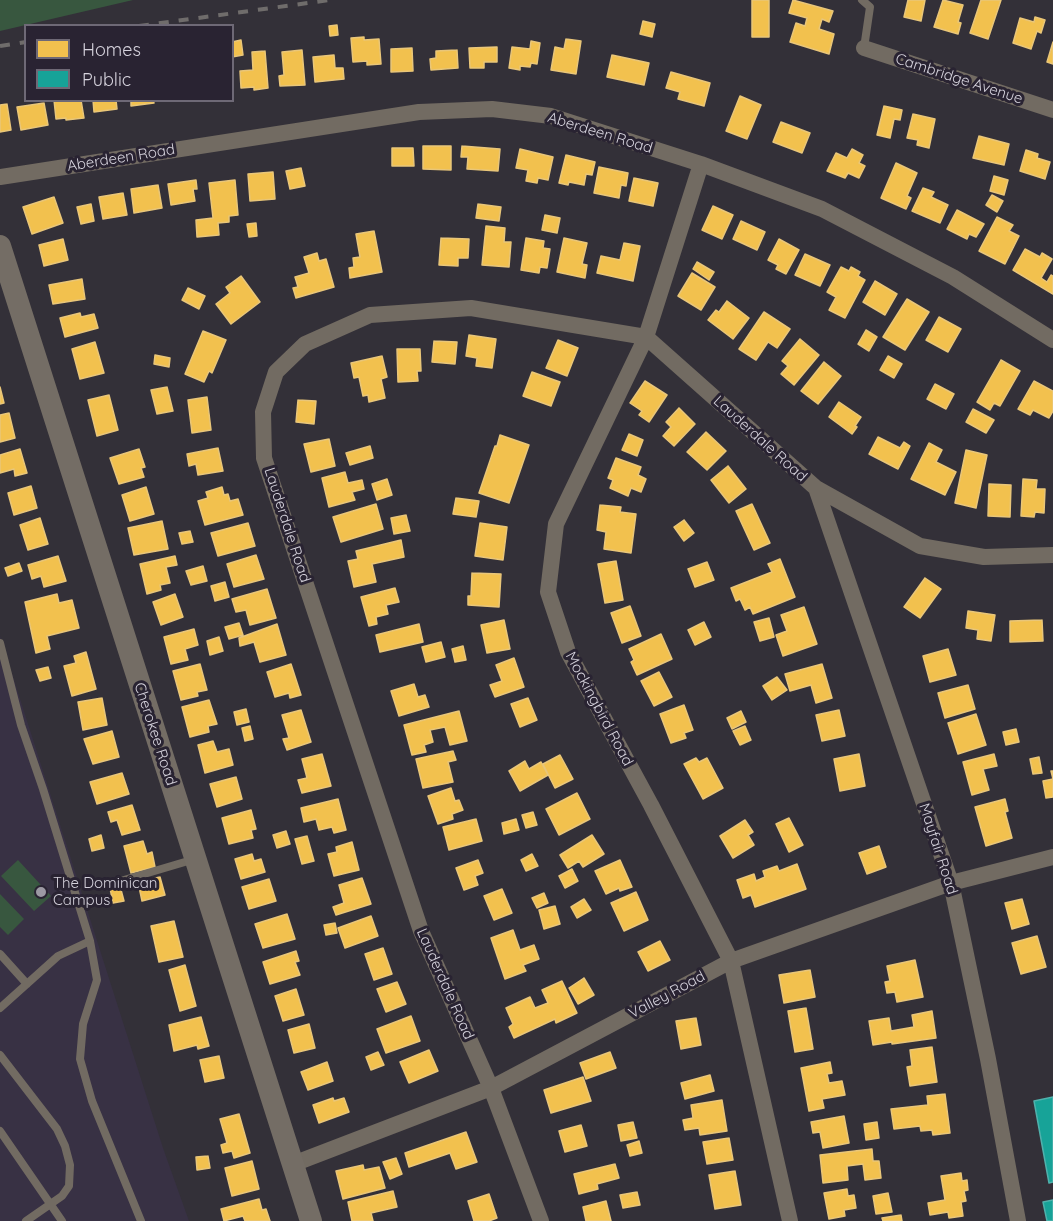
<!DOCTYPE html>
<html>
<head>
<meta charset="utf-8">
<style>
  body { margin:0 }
  #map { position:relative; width:1053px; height:1221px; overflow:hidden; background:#333038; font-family:Quicksand,sans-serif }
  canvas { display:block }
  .legend { position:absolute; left:24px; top:24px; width:210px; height:78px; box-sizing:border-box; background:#292332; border:2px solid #6e6976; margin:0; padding:8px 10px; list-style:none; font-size:18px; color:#d5d2dc }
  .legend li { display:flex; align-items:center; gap:12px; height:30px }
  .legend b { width:30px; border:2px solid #6e6976 }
</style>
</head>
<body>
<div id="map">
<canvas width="1053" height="1221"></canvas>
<ul class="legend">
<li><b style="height:16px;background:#f2c14e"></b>Homes</li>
<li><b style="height:16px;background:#17a398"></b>Public</li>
</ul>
</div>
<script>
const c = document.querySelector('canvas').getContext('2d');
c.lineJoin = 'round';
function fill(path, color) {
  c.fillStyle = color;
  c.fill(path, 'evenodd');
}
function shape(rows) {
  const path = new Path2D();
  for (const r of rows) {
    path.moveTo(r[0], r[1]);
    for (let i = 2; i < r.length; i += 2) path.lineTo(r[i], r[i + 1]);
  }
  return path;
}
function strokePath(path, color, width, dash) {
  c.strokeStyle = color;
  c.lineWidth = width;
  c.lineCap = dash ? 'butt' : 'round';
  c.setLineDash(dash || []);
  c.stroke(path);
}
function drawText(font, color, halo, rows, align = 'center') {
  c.font = font + ' Quicksand,sans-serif';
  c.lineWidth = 6;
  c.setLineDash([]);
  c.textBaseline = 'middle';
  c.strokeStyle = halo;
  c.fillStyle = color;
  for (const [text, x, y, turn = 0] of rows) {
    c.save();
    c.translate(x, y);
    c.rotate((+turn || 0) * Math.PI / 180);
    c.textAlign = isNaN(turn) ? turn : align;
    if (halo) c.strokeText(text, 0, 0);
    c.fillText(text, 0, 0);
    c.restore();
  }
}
fill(shape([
  [0,636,163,1148,189,1221,0,1221]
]), '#383144');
fill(shape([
  [0,0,133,0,0,31],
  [18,860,51,896,34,911,1,876],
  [0,894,24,919,8,935,0,927]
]), '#38573f');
const homes = shape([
  [752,0,769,0,769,37,752,37,752,0],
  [793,0,833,11,829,22,822,19,819,29,834,34,829,54,790,42,796,23,805,26,807,18,789,13,793,0],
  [908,0,925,0,921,21,904,17,908,0],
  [943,0,963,5,958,22,961,23,958,34,934,27,943,0],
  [981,0,1001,0,988,39,970,33,981,0],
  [1035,17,1045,20,1041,33,1037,31,1031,49,1013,43,1020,18,1034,22,1035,17],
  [643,21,655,24,652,37,640,34,643,21],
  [337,25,338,35,330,36,329,26,337,25],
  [364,37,364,40,379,39,381,64,367,65,367,61,353,62,351,38,364,37],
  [566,39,581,41,576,74,551,70,555,47,564,49,566,39],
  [241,40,243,55,232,57,232,42,241,40],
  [531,41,540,43,537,64,531,63,530,67,520,66,520,70,509,68,512,47,530,49,531,41],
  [1053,42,1053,64,1047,62,1053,42],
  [497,47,497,62,484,62,484,68,470,68,469,48,497,47],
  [412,48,413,71,391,72,391,49,412,48],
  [302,50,305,85,280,86,279,76,284,75,282,52,302,50],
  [457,50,458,68,431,70,430,59,436,58,436,51,457,50],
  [265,51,268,88,254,90,254,87,241,88,240,71,253,70,252,52,265,51],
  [334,55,335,68,343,68,344,79,315,82,313,57,334,55],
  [612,55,649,63,644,85,607,77,612,55],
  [671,72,710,83,704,106,678,99,680,92,666,88,671,72],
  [740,96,761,105,747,139,726,131,740,96],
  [54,100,81,100,84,118,66,120,66,118,56,119,54,100],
  [93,100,116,100,117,109,94,112,93,100],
  [131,100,153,100,154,103,131,106,131,100],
  [44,103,48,125,21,130,17,107,44,103],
  [7,104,11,130,0,132,0,105,7,104],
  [884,106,902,110,900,120,894,119,890,138,877,135,884,106],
  [913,114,935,119,929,148,917,145,918,140,907,138,913,114],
  [781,122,810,133,802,153,773,142,781,122],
  [979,136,1009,144,1004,165,973,158,979,136],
  [423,146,451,146,451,170,423,169,423,146],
  [462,146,500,149,498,171,467,169,468,157,461,157,462,146],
  [392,148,413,148,414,166,392,166,392,148],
  [520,149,553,157,548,180,538,178,537,183,526,181,528,170,516,168,520,149],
  [852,149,863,155,859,163,865,166,859,178,848,173,845,178,827,171,836,153,847,158,852,149],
  [1026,150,1038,154,1037,158,1050,162,1045,179,1020,171,1026,150],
  [566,155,595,162,592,175,586,174,584,185,569,182,568,185,559,183,566,155],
  [896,163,917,173,907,196,911,198,906,209,881,198,896,163],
  [599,167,628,173,626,186,621,185,619,198,594,193,599,167],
  [301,168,305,186,290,189,286,171,301,168],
  [273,172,275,199,250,201,248,174,273,172],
  [994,176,1008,180,1004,195,990,191,994,176],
  [634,178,658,183,653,206,629,201,634,178],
  [196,180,197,189,193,189,195,201,171,205,168,184,196,180],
  [235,180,238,215,229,216,229,222,218,223,219,235,197,237,196,220,213,218,209,183,235,180],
  [158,185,162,208,134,213,131,189,158,185],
  [923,188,934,192,931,197,948,205,940,223,912,211,923,188],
  [123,193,127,215,103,219,99,197,123,193],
  [992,195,1003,201,997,212,986,205,992,195],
  [54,197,63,223,32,234,23,207,54,197],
  [91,204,94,221,81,224,77,207,91,204],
  [478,204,501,207,499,221,476,218,478,204],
  [713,206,733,215,722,239,702,230,713,206],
  [957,210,984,224,976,237,969,234,967,239,947,229,957,210],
  [545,215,560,218,557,233,542,230,545,215],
  [997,217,1013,225,1009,231,1019,236,1005,264,979,251,997,217],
  [741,221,765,232,757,250,733,239,741,221],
  [256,223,257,236,249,237,247,224,256,223],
  [486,226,505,228,504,242,511,242,509,267,482,265,486,226],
  [374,231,382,272,350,278,349,268,354,267,353,258,360,257,356,234,374,231],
  [441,238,469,239,468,258,458,258,458,266,439,265,441,238],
  [526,238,544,241,543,248,550,249,547,268,540,267,539,273,521,270,526,238],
  [564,238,587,243,582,264,587,265,585,278,557,272,564,238],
  [63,239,68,260,44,266,39,245,63,239],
  [779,239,799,250,786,274,776,269,778,265,768,260,779,239],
  [624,243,640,246,633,281,597,273,601,256,620,260,624,243],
  [1025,249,1040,257,1042,253,1052,259,1041,278,1047,282,1051,275,1053,276,1053,294,1013,270,1025,249],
  [317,253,319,261,326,259,334,287,296,298,293,288,298,287,295,277,309,273,304,257,317,253],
  [805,254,830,265,820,286,795,275,805,254],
  [697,262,714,272,709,280,693,269,697,262],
  [841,267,849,271,851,267,860,272,858,276,865,280,845,318,829,310,836,297,827,292,841,267],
  [692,273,715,287,701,310,678,296,692,273],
  [241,276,260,302,231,324,216,304,230,293,226,287,241,276],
  [82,279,85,299,53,304,49,285,82,279],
  [875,281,897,294,885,315,863,302,875,281],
  [188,288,205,296,199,309,182,300,188,288],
  [907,299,929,312,905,350,883,337,907,299],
  [727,301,749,318,733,339,708,320,716,310,719,312,727,301],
  [764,312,790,329,777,348,768,342,756,360,739,349,764,312],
  [80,313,81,317,94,314,98,328,65,337,60,318,80,313],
  [939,317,961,329,948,352,926,340,939,317],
  [866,330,877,337,869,351,858,344,866,330],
  [203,331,226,340,212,373,209,371,204,382,185,374,203,331],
  [469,335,496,339,492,368,476,366,477,358,466,356,469,335],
  [800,339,819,355,794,385,781,374,788,366,782,361,800,339],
  [558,340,578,348,567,376,546,368,558,340],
  [434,341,457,342,455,364,432,362,434,341],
  [95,342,104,373,80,379,72,349,95,342],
  [397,349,420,349,421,371,417,371,418,381,398,382,397,349],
  [155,355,170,358,169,367,154,364,155,355],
  [382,356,387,377,381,379,385,398,369,402,368,395,363,396,359,377,354,378,351,363,382,356],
  [888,356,902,364,894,378,880,370,888,356],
  [1001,360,1020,371,1000,406,994,403,990,410,977,402,1001,360],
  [824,362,841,376,818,404,801,391,824,362],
  [532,372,560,382,551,406,523,396,532,372],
  [645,381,667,395,649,422,639,415,642,411,630,403,645,381],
  [1034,381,1053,391,1053,411,1049,418,1033,410,1030,415,1018,409,1034,381],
  [935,384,954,394,946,409,927,399,935,384],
  [0,387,4,403,0,404,0,387],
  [167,387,173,411,157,414,151,390,167,387],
  [109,395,118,430,97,436,88,400,109,395],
  [207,397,211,430,192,433,188,400,207,397],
  [298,400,316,401,314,424,296,422,298,400],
  [839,402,861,417,855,426,857,427,852,434,829,417,839,402],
  [679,408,695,424,674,446,663,436,671,427,666,422,679,408],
  [973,409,994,420,986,433,966,422,973,409],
  [9,413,15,438,0,442,0,415,9,413],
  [706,432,726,451,707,470,687,452,706,432],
  [629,434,643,440,637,456,622,450,629,434],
  [500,435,529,445,509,503,479,493,495,446,497,446,500,435],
  [878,437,900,448,904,442,910,446,898,469,869,454,878,437],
  [329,439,335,466,311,472,304,444,329,439],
  [929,443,942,450,936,462,956,472,945,495,911,479,929,443],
  [370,446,373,458,350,465,346,453,370,446],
  [218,448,223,471,198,475,196,464,189,466,187,454,218,448],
  [20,449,27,473,15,476,14,469,0,473,0,455,20,449],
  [139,449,145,467,141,468,144,477,119,484,110,458,139,449],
  [966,450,987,455,976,508,955,503,966,450],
  [616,458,641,467,638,475,646,479,641,492,631,488,628,496,610,488,613,480,608,478,616,458],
  [728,466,746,489,729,503,711,480,728,466],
  [345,472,348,483,362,480,364,489,352,492,355,500,329,507,322,478,345,472],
  [387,479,392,495,377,500,372,484,387,479],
  [1023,479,1037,480,1036,489,1045,489,1044,513,1035,512,1034,517,1021,516,1023,479],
  [989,484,1011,485,1010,517,988,516,989,484],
  [31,486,37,508,14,515,8,493,31,486],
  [146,487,154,514,130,521,122,495,146,487],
  [222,487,224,495,228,494,230,501,238,499,243,515,205,525,198,501,208,498,206,492,222,487],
  [456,498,479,501,476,517,453,514,456,498],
  [376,504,383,529,341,542,333,517,376,504],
  [752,504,770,543,754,550,736,511,752,504],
  [600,505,621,507,620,512,636,514,631,553,604,549,606,532,597,530,600,505],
  [406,515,410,531,394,534,391,518,406,515],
  [40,518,48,544,28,550,20,525,40,518],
  [684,520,694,533,684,541,674,527,684,520],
  [162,521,168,549,134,555,128,528,162,521],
  [248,523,255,546,218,556,211,533,248,523],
  [480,523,507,527,503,560,475,556,480,523],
  [190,531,193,542,182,544,179,533,190,531],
  [401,540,404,557,372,564,376,582,354,587,348,561,358,559,356,551,401,540],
  [256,555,264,579,234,587,227,564,256,555],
  [58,556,66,581,44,587,41,576,32,579,28,565,58,556],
  [175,556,177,565,166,567,170,583,160,585,161,590,147,594,140,564,175,556],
  [780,559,795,597,753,614,750,607,745,610,740,599,736,601,731,588,772,572,768,564,780,559],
  [616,561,623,600,605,603,598,564,616,561],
  [707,562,714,580,695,587,688,569,707,562],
  [19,563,22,571,8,576,5,568,19,563],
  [203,566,207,581,191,585,186,571,203,566],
  [472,573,501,574,499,607,468,605,468,596,471,596,472,573],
  [925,578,941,589,920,618,904,607,925,578],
  [225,582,229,597,215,601,211,586,225,582],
  [395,588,399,602,386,605,388,614,376,617,377,624,369,626,361,597,395,588],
  [267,589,276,618,250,625,246,610,236,612,232,599,267,589],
  [57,594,59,603,72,600,79,628,47,636,50,649,36,653,25,602,57,594],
  [175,594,183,617,161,625,153,602,175,594],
  [630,606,641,636,622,643,611,613,630,606],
  [804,607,817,644,783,656,776,635,787,631,781,615,804,607],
  [968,611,995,615,991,641,977,639,978,630,966,628,968,611],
  [769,618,774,637,760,641,754,622,769,618],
  [504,620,510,649,487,653,481,625,504,620],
  [1042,620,1043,641,1010,642,1010,621,1042,620],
  [704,622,711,637,695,645,688,630,704,622],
  [239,623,243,635,229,639,225,627,239,623],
  [277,624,286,655,260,662,254,642,240,646,239,638,277,624],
  [419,624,423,642,380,652,376,635,419,624],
  [194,629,198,645,185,649,188,660,171,664,164,637,194,629],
  [661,634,672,659,637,675,631,662,634,660,629,649,661,634],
  [219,637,223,651,210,655,207,641,219,637],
  [441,642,445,657,426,662,422,647,441,642],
  [463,646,466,660,455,662,452,649,463,646],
  [948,649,956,675,930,682,923,656,948,649],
  [86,652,96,689,72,696,64,666,76,663,74,656,86,652],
  [514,658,524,687,495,697,490,685,502,681,496,665,514,658],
  [200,664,207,690,197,692,198,696,181,700,173,671,200,664],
  [291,664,301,695,290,698,289,693,275,697,267,672,291,664],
  [822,664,832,698,816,703,811,685,790,691,785,674,822,664],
  [48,667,51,678,40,681,36,670,48,667],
  [659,672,672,697,654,706,641,681,659,672],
  [777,677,787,690,772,700,763,686,777,677],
  [414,684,418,697,425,695,429,707,399,716,391,691,414,684],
  [968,685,975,709,945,718,938,693,968,685],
  [102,698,107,725,83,730,78,702,102,698],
  [528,698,537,720,520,727,511,704,528,698],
  [209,700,217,724,208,726,209,732,190,737,182,707,209,700],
  [684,705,693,730,684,733,686,738,671,743,660,714,684,705],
  [246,709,249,722,237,725,234,712,246,709],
  [301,710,311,742,287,750,283,739,289,738,282,715,301,710],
  [839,710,845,736,822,741,816,715,839,710],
  [459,711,467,741,450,745,445,727,430,730,433,742,424,745,426,752,412,755,404,725,459,711],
  [741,711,746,722,732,729,727,718,741,711],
  [976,714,986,745,958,754,948,723,976,714],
  [250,726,253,739,245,741,242,728,250,726],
  [745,726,751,740,740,745,733,731,745,726],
  [1016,729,1019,742,1006,745,1003,732,1016,729],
  [112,731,119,757,93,764,84,739,112,731],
  [213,741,217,752,229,749,233,765,205,773,198,745,213,741],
  [453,751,456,760,448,762,453,782,423,788,416,759,453,751],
  [322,754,331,786,302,793,298,780,307,778,302,759,322,754],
  [859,754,865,786,840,791,834,759,859,754],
  [994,754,997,766,983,769,989,790,972,795,963,762,994,754],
  [560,755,573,779,555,788,543,764,560,755],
  [1039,757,1042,773,1033,774,1030,759,1039,757],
  [696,758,699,762,707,758,723,788,703,799,684,764,696,758],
  [525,761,529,769,541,762,548,775,520,791,509,771,525,761],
  [1051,771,1053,771,1053,797,1046,798,1043,781,1053,779,1051,771],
  [122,773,129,794,97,804,90,782,122,773],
  [236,777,242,799,217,807,210,784,236,777],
  [451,788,455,801,459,800,463,810,452,814,453,819,438,824,428,796,451,788],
  [577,793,590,819,559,835,546,809,577,793],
  [338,799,346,830,334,833,332,827,319,830,316,819,304,822,301,808,338,799],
  [1005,799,1008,811,1005,812,1012,838,986,846,975,807,1005,799],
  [132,805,140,830,122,835,117,820,111,822,108,812,132,805],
  [251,810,256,829,251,830,253,838,229,844,222,818,251,810],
  [533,812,537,825,526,828,522,815,533,812],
  [789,818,803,845,789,852,776,824,789,818],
  [476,819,482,841,449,850,443,827,476,819],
  [516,819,519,830,504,834,502,823,516,819],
  [745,820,753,832,748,835,754,845,733,858,720,836,745,820],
  [286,831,290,844,277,848,273,835,286,831],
  [101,835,104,848,92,851,89,839,101,835],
  [592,835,604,854,583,867,579,861,568,868,560,855,592,835],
  [307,836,314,861,302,864,295,839,307,836],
  [143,841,147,854,152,852,155,867,131,873,124,846,143,841],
  [352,842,359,870,334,876,328,854,337,852,336,847,352,842],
  [879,846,886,867,867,874,859,853,879,846],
  [252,854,254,861,261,859,265,872,241,879,235,859,252,854],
  [532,854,538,866,526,871,521,860,532,854],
  [478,860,483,873,475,876,478,885,464,890,456,868,478,860],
  [620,860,632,887,620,891,619,888,606,894,595,871,620,860],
  [797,864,806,889,755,907,751,895,743,898,737,880,754,874,756,881,765,877,763,871,777,866,779,871,797,864],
  [572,869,578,881,565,888,559,876,572,869],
  [160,877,165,895,142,901,138,882,160,877],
  [362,878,371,904,336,915,333,907,344,903,339,885,362,878],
  [269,879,276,901,249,909,242,887,269,879],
  [120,886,124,901,113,903,110,888,120,886],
  [502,889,512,913,494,920,484,896,502,889],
  [636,892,648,920,624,931,611,903,636,892],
  [544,893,548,903,537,908,532,898,544,893],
  [584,899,591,910,577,918,571,907,584,899],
  [1022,899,1029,924,1012,929,1005,903,1022,899],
  [555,906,560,924,544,929,539,910,555,906],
  [287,914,295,939,263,948,255,924,287,914],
  [371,916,378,936,345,948,338,928,371,916],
  [174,921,183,957,159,962,151,926,174,921],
  [335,923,337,933,326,935,324,925,335,923],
  [513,930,520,950,534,945,539,959,523,965,526,971,505,979,491,938,513,930],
  [1037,936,1046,967,1021,974,1012,943,1037,936],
  [660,941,670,960,648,971,638,952,660,941],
  [383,948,392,974,374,980,365,954,383,948],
  [296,951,299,961,295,962,300,975,270,984,263,962,296,951],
  [915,960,923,997,897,1002,895,992,887,993,885,982,890,981,887,966,915,960],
  [185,965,196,1006,180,1011,169,970,185,965],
  [810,970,815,997,784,1003,779,975,810,970],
  [584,978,594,995,578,1004,569,988,584,978],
  [562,981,577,1013,556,1023,555,1019,514,1038,509,1027,513,1024,506,1008,530,997,535,1008,548,1003,542,990,562,981],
  [397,982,406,1004,386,1012,377,989,397,982],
  [296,989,304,1015,283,1021,275,996,296,989],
  [806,1008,813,1049,795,1052,788,1011,806,1008],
  [932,1011,936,1038,892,1044,892,1042,873,1045,869,1021,889,1018,891,1031,914,1027,912,1015,932,1011],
  [411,1016,420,1041,386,1053,377,1029,411,1016],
  [201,1017,209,1046,198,1049,197,1045,174,1051,169,1025,201,1017],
  [696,1018,701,1045,681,1049,676,1021,696,1018],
  [309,1024,315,1048,294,1053,288,1030,309,1024],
  [932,1047,937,1082,910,1086,907,1067,912,1066,910,1050,932,1047],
  [429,1050,438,1071,409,1083,400,1062,429,1050],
  [378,1052,384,1065,371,1070,366,1057,378,1052],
  [610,1052,616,1068,586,1079,580,1063,610,1052],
  [219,1056,224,1078,205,1082,200,1060,219,1056],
  [327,1062,333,1081,308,1090,301,1072,327,1062],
  [830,1062,832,1073,827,1074,829,1083,842,1081,845,1095,822,1099,824,1108,809,1111,801,1068,830,1062],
  [710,1075,714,1091,685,1099,681,1083,710,1075],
  [583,1077,591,1101,551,1113,544,1090,583,1077],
  [945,1094,950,1133,933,1135,932,1130,921,1131,920,1126,894,1129,891,1109,928,1105,927,1096,945,1094],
  [333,1098,334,1101,344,1098,349,1112,319,1123,313,1105,333,1098],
  [722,1100,727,1131,700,1135,699,1128,685,1130,683,1120,693,1118,691,1105,722,1100],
  [239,1114,250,1153,234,1158,232,1151,223,1153,221,1145,227,1143,220,1119,239,1114],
  [844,1116,849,1143,823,1148,820,1132,813,1133,811,1122,844,1116],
  [633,1122,637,1138,621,1141,618,1125,633,1122],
  [877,1122,879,1138,866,1140,864,1124,877,1122],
  [581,1125,587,1146,565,1152,559,1131,581,1125],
  [466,1132,477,1162,456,1169,450,1153,409,1167,405,1153,466,1132],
  [729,1138,733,1160,707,1164,703,1142,729,1138],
  [639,1141,642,1153,630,1156,627,1145,639,1141],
  [872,1149,873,1161,879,1161,881,1178,865,1180,863,1164,847,1166,848,1180,823,1183,820,1155,872,1149],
  [208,1156,210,1168,197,1170,196,1157,208,1156],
  [396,1158,402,1174,390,1179,383,1162,396,1158],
  [252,1161,259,1189,232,1196,225,1168,252,1161],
  [615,1164,619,1178,597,1184,598,1189,579,1194,574,1174,615,1164],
  [363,1165,364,1170,379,1167,385,1188,343,1199,336,1171,363,1165],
  [735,1171,741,1205,715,1209,709,1175,735,1171],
  [961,1173,962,1181,967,1180,968,1190,964,1191,966,1201,961,1202,963,1216,949,1218,948,1212,930,1215,928,1203,945,1200,941,1176,961,1173],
  [847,1189,848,1196,854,1195,856,1208,844,1210,845,1216,829,1219,824,1193,847,1189],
  [393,1191,397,1207,371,1213,373,1221,352,1221,348,1202,393,1191],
  [637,1192,640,1205,623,1208,620,1195,637,1192],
  [888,1193,892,1212,876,1214,873,1196,888,1193],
  [489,1194,497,1218,489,1221,474,1221,468,1201,489,1194],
  [259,1199,262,1210,266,1209,270,1221,245,1221,243,1216,224,1221,221,1209,259,1199],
  [606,1201,611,1221,586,1221,583,1207,606,1201],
  [901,1215,902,1221,883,1221,882,1218,901,1215]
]);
fill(homes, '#f2c14e');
strokePath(homes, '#e9c679', 1.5);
const public = shape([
  [1053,1097,1053,1182,1049,1183,1034,1101,1053,1097],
  [1053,1200,1053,1221,1047,1221,1043,1202,1053,1200]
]);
fill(public, '#17a398');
strokePath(public, '#50b1ac', 1.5);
strokePath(shape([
  [862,0,870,7,864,48],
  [0,643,21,725,43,789,90,941,97,980,83,1024,80,1059,92,1101,141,1221],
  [124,880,195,859],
  [0,954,27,984],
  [0,1008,58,956,90,941],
  [0,1055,57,1129,65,1146,70,1165,69,1186,62,1196,26,1221],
  [0,1131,62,1221]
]), '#726b62', 8);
strokePath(shape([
  [864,48,1053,110],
  [701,164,646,337,556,524,548,592,568,652,651,805,731,961,790,1221],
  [0,177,419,112,492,109,551,116,701,164,822,209,953,277,1053,340],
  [816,488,951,883,988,1059,1018,1221],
  [293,1164,491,1088,731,961,951,883,1053,857],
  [541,1221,491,1088,421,931,264,458,263,412,276,372,305,344,370,315,471,308,646,337,816,488,920,546,984,557,1053,555]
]), '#726b62', 16);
strokePath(shape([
  [0,246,311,1221]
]), '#746d65', 22);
strokePath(shape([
  [139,26,330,0],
  [0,46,26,42]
]), '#6f6c6b', 4, [10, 10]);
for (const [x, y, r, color] of [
  [41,892,6,"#9c99a3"]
]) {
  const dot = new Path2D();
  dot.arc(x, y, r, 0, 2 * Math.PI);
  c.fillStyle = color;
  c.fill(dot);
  strokePath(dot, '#292332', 2);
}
drawText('15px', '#d5d2dc', '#292332', [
  ["Cambridge Avenue",959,79,18],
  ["Aberdeen Road",600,133,17],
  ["Aberdeen Road",121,158,-9],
  ["Lauderdale Road",760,439,42],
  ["Lauderdale Road",287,525,72],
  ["Mockingbird Road",599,709,62],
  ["Cherokee Road",155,734,72],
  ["Mayfair Road",938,849,72],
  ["Lauderdale Road",445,984,66],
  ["Valley Road",667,995,-28]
]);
drawText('15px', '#d5d2dc', '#292332', [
  ["The Dominican",53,883],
  ["Campus",53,900]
], 'left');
</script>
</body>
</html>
